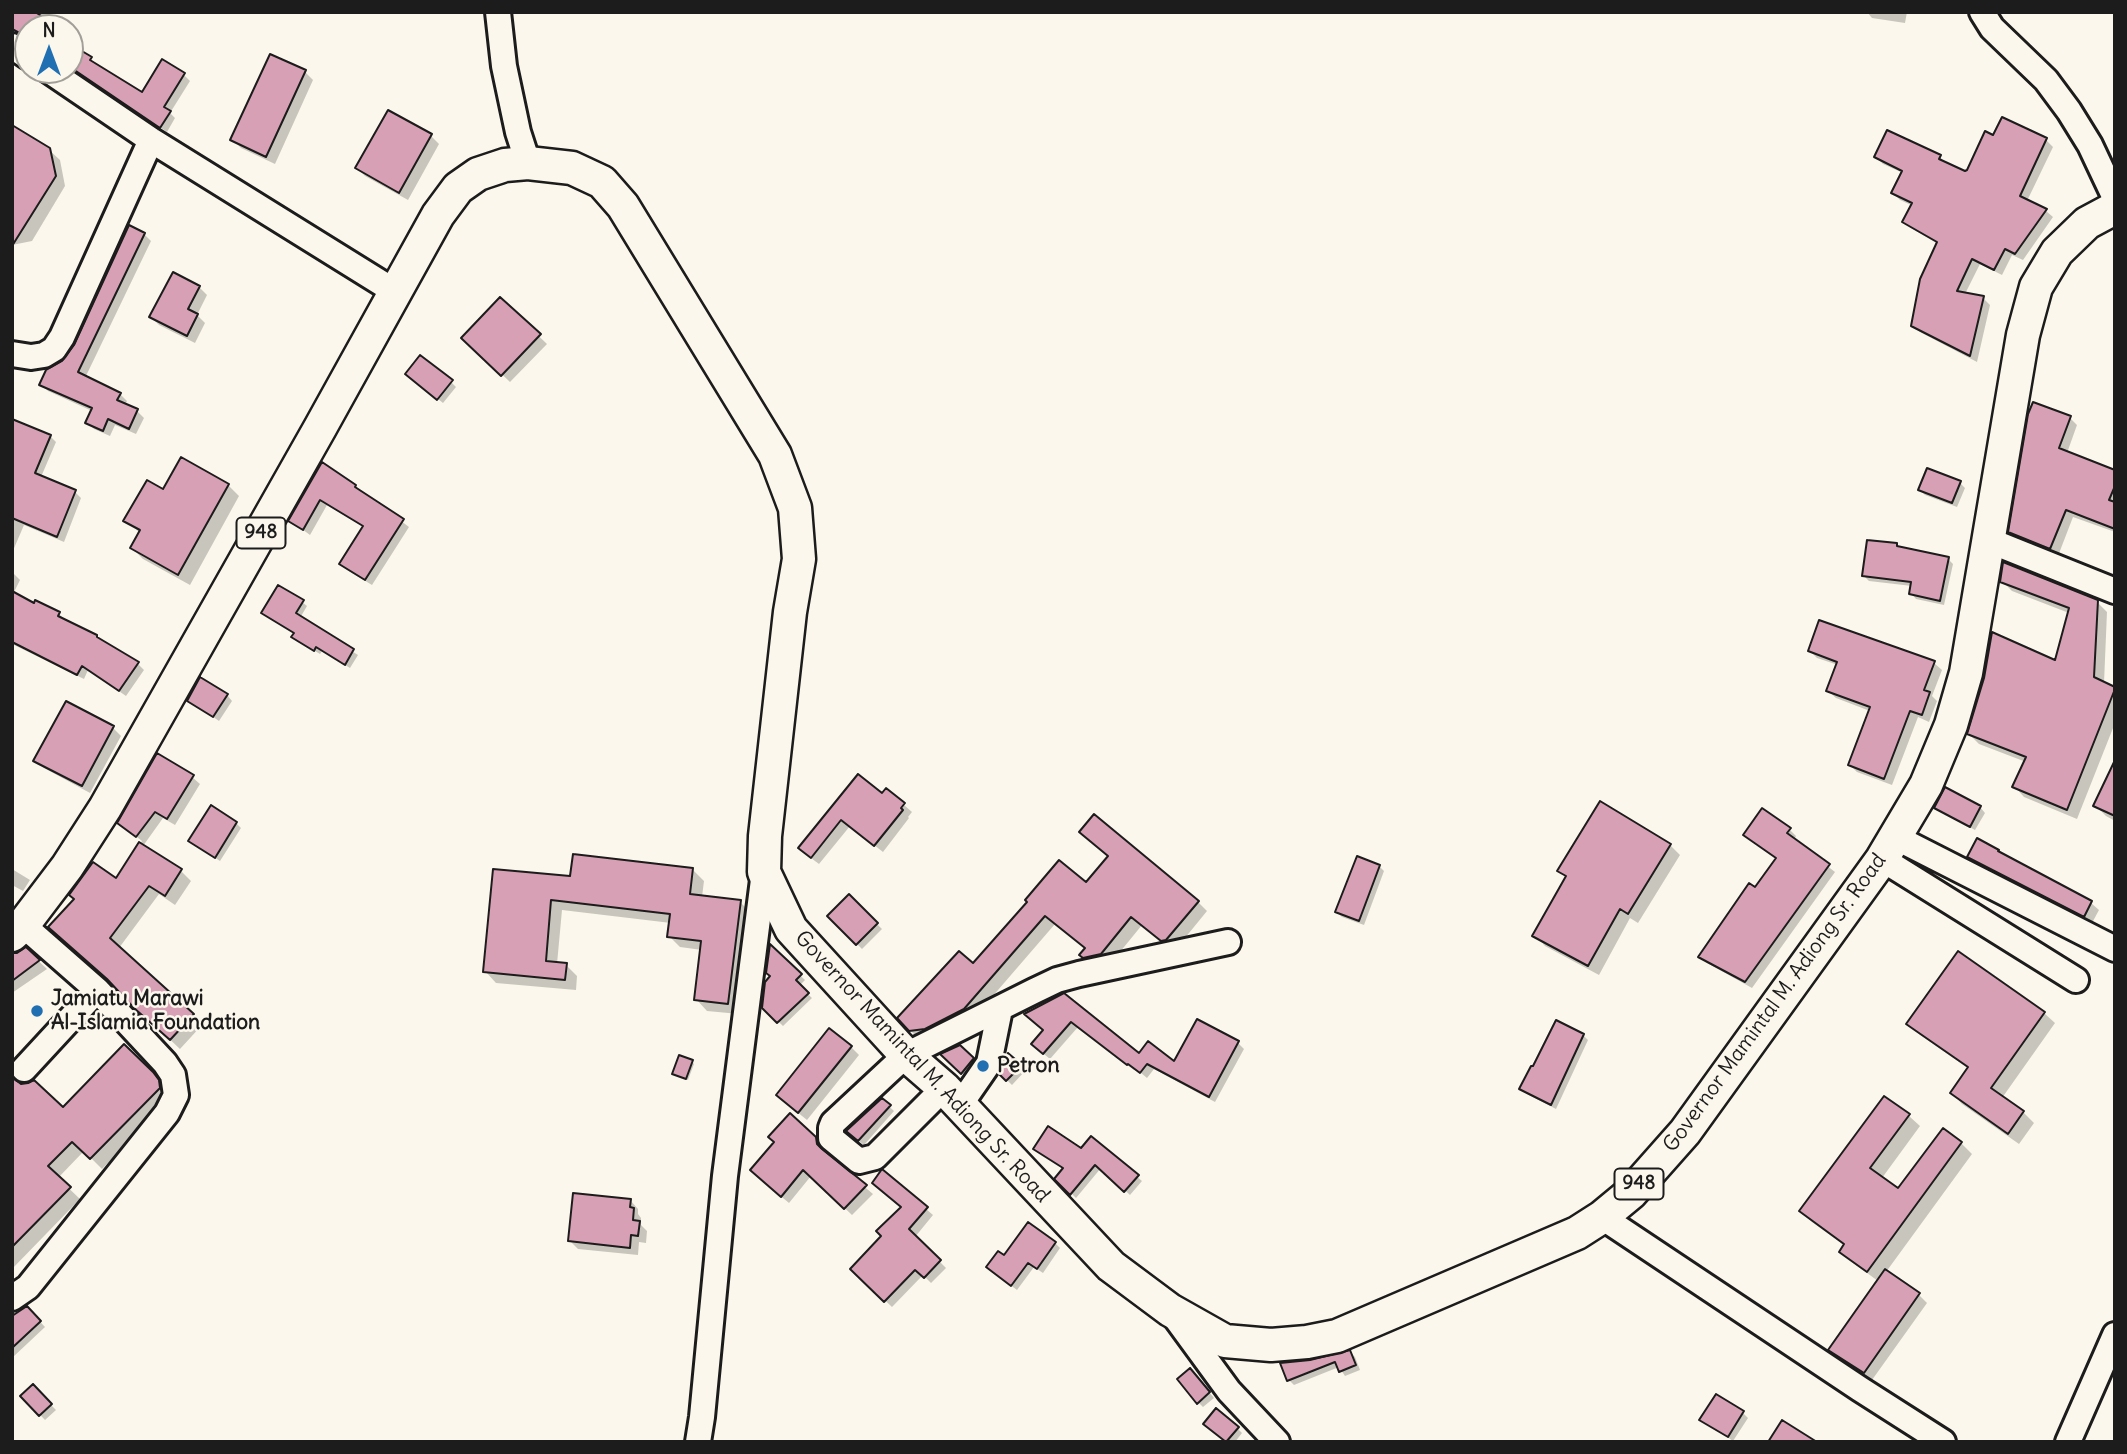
<!DOCTYPE html>
<html>
<head>
<meta charset="utf-8">
<style>
  body { margin:0 }
  #map { position:relative; width:2127px; height:1454px; overflow:hidden; background:#fbf7ec; font-family:Delius,sans-serif }
  canvas { display:block }
  .frame { position:absolute; inset:0; border:14px solid #1c1c1c; pointer-events:none }
  .north { position:absolute; left:14px; top:14px; width:70px; height:70px; box-sizing:border-box; background:#fbf7ec; border:2px solid #a29f99; border-radius:50%; rotate:0deg; font-size:19px; font-weight:700; line-height:28px; text-align:center; color:#1c1c1c }
  .north::after { content:''; display:block; margin:auto; width:24px; height:32px; background:#1f6fb2; clip-path:polygon(50% 0,100% 100%,50% 72%,0 100%) }
</style>
</head>
<body>
<div id="map">
<canvas width="2127" height="1454"></canvas>
<div class="frame"></div>
<div class="north">N</div>
</div>
<script>
const c = document.querySelector('canvas').getContext('2d');
c.lineJoin = 'round';
function fill(path, color) {
  c.fillStyle = color;
  c.fill(path, 'evenodd');
}
function shape(rows) {
  const path = new Path2D();
  for (const r of rows) {
    path.moveTo(r[0], r[1]);
    for (let i = 2; i < r.length; i += 2) path.lineTo(r[i], r[i + 1]);
  }
  return path;
}
function strokePath(path, color, width, dash) {
  c.strokeStyle = color;
  c.lineWidth = width;
  c.lineCap = dash ? 'butt' : 'round';
  c.setLineDash(dash || []);
  c.stroke(path);
}
function drawText(font, color, halo, rows, align = 'center') {
  c.font = font + ' Delius,sans-serif';
  c.lineWidth = 5;
  c.setLineDash([]);
  c.textBaseline = 'middle';
  c.strokeStyle = halo;
  c.fillStyle = color;
  for (const [text, x, y, turn = 0] of rows) {
    c.save();
    c.translate(x, y);
    c.rotate((+turn || 0) * Math.PI / 180);
    c.textAlign = isNaN(turn) ? turn : align;
    if (halo) c.strokeText(text, 0, 0);
    c.fillText(text, 0, 0);
    c.restore();
  }
}
fill(shape([
  [12,12,51,12,46,21,57,28,28,28,28,39,12,30],
  [1867,12,1907,12,1905,23,1872,18],
  [70,46,142,95,162,62,184,75,190,81,170,113,175,118,167,132,70,67],
  [271,56,305,72,313,80,275,164,241,148,233,140],
  [2003,119,2046,140,2053,147,2027,201,2046,211,2053,217,2023,260,2012,255,2002,275,1980,264,1965,294,1983,298,1990,305,1977,362,1920,332,1913,325,1938,244,1911,228,1904,222,1913,206,1900,200,1893,193,1903,173,1883,164,1876,157,1940,157,1946,164,1965,173,1994,137],
  [431,136,439,144,408,200,365,176,357,168],
  [49,150,60,160,65,186,32,241,12,245],
  [144,234,151,241,85,378,120,394,127,401,125,405,137,411,144,418,136,434,115,425,110,436,94,429,87,422,92,411,48,391,41,384,63,363,76,346],
  [199,287,207,295,197,315,205,323,195,343,159,325,151,317],
  [500,299,547,344,510,382,464,338],
  [412,378,451,382,456,387,443,403],
  [12,418,20,424,50,436,56,442,41,477,75,492,81,498,64,542,24,525,12,553],
  [2070,418,2077,425,2067,453,2115,472,2115,532,2073,517,2058,556,2018,539,2010,532],
  [182,459,228,485,239,496,190,585,143,559,132,548,140,533,126,521,164,491],
  [322,465,355,486,409,527,372,585,347,570,341,564,364,527,327,505,310,535,291,521],
  [1960,483,1965,488,1957,507,1925,495,1920,490],
  [1896,545,1900,549,1948,559,1953,564,1944,605,1916,599,1911,593,1912,586,1869,581,1864,576],
  [12,572,20,580,13,594,35,605,59,614,65,620,138,664,144,670,126,696,88,670,84,679,12,644],
  [2002,581,2097,602,2107,612,2104,683,2115,689,2115,723,2077,819,2024,797,2015,787,2026,762,1979,744,1969,734,2057,662,2069,613,2012,591],
  [302,602,307,606,300,618,358,655,350,668,322,651,320,654,298,641,295,634,263,613],
  [1810,651,1934,663,1942,670,1932,696,1937,701,1929,722,1918,717,1892,785,1857,772,1850,765,1870,711,1836,698,1828,691,1838,665,1817,658],
  [227,695,232,701,219,721,189,700],
  [113,728,121,736,90,793,44,768,35,760],
  [2115,764,2115,821,2106,816,2095,805],
  [858,776,882,795,886,790,904,805,912,812,908,817,909,818,883,852,850,826,819,864,807,855],
  [192,777,200,784,175,825,163,818,143,846,181,871,191,881,175,905,159,894,119,948,202,1025,180,1049,147,1018,115,985,60,937,116,881,142,841,119,823],
  [1936,807,1980,807,1985,813,1975,830,1941,812],
  [236,823,241,828,220,861,190,841],
  [1789,829,1796,836,1794,840,1835,872,1752,988,1707,963,1700,956,1777,859,1752,841],
  [1081,832,1198,902,1207,911,1176,949,1172,950,1142,925,1111,963,1094,967,1082,955,1086,949,1055,924,973,1019,920,1040,910,1030,973,965,1086,885,1109,857],
  [1978,840,1998,851,2003,856,2091,903,2099,910,2092,923,1976,864,1969,857],
  [1670,845,1680,855,1638,923,1630,918,1599,975,1545,946,1535,935,1567,878,1559,871],
  [1379,866,1384,871,1364,925,1342,917,1337,912],
  [12,869,30,880,23,891,12,885],
  [693,870,704,881,702,897,740,902,751,913,739,1014,707,1011,696,999,702,950,680,947,669,936,671,923,562,910,557,964,566,965,577,976,576,990,496,983,485,971,572,878],
  [849,897,882,929,862,949,829,916],
  [771,948,805,980,799,986,812,998,783,1026,763,1007,772,977],
  [26,949,47,969,12,993,12,954,17,954],
  [1064,996,1139,1056,1175,1064,1238,1043,1244,1049,1215,1102,1154,1069,1147,1078,1135,1068,1134,1070,1078,1027,1050,1059,1039,1050,1045,1030],
  [2044,1013,2055,1023,2002,1098,2023,1112,2034,1123,2019,1144,1962,1104,1952,1093,1969,1069,1919,1034,1908,1023],
  [1556,1023,1583,1035,1588,1040,1556,1109,1527,1094,1522,1089],
  [124,1046,164,1086,170,1099,102,1169,84,1151,58,1178,80,1199,12,1269,12,1161],
  [851,1047,859,1055,807,1120,786,1103],
  [960,1047,978,1064,967,1078,943,1055],
  [1009,1056,1025,1071,1012,1085,1001,1074],
  [692,1062,694,1064,688,1080,674,1074],
  [882,1100,894,1111,864,1145,853,1136],
  [790,1115,823,1147,824,1153,873,1194,852,1215,811,1176,789,1203,759,1178],
  [1909,1116,1920,1126,1882,1178,1899,1191,1961,1143,1972,1154,1886,1272,1919,1295,1927,1303,1872,1380,1838,1357,1830,1349,1878,1281,1852,1262,1841,1251,1845,1246,1812,1222,1801,1211],
  [1091,1138,1142,1181,1130,1195,1101,1168,1076,1198,1057,1179,1065,1169,1040,1153,1081,1150],
  [883,1172,933,1215,915,1237,946,1268,931,1283,923,1275,892,1307,852,1269,883,1236,903,1207],
  [630,1200,638,1209,638,1214,641,1218,641,1225,647,1231,646,1243,639,1242,638,1255,578,1249,570,1241],
  [1055,1243,1060,1248,1043,1273,1034,1267,1017,1290,993,1272,1005,1258],
  [27,1308,45,1327,12,1358,12,1318],
  [1350,1352,1355,1357,1360,1370,1345,1376,1339,1367,1294,1385,1289,1380],
  [1195,1375,1214,1398,1203,1407,1198,1402],
  [33,1387,56,1410,45,1420,23,1397],
  [1743,1413,1748,1418,1733,1441,1702,1420],
  [1237,1428,1242,1433,1235,1442,1226,1442,1211,1429]
]), '#0003');
const building = shape([
  [12,12,35,12,61,28,28,28,27,37,12,29,12,12],
  [70,44,92,57,90,60,142,92,162,59,185,73,164,107,171,111,160,128,70,67,70,44],
  [270,54,306,70,266,157,230,140,270,54],
  [388,110,432,134,399,193,355,168,388,110],
  [2002,117,2047,138,2020,196,2047,209,2015,254,2005,249,1994,270,1972,259,1957,291,1984,296,1970,356,1911,326,1920,279,1937,242,1902,222,1912,203,1891,193,1902,171,1874,157,1887,130,1941,155,1939,159,1965,171,1967,170,1985,131,1993,135,2002,117],
  [12,125,50,148,56,176,12,246,12,125],
  [129,225,145,233,78,372,121,393,117,400,138,409,129,429,108,419,103,431,85,423,92,408,39,385,46,370,62,361,74,345,129,225],
  [173,272,200,286,188,309,198,314,187,336,149,317,173,272],
  [500,297,541,334,501,376,461,338,500,297],
  [420,355,453,380,437,400,405,374,420,355],
  [2033,402,2071,416,2059,448,2115,470,2115,486,2109,500,2115,502,2115,529,2066,510,2050,549,2008,532,2028,414,2033,402],
  [12,419,51,435,35,473,76,490,57,537,12,518,12,419],
  [181,457,229,484,178,575,130,548,140,530,123,521,147,480,163,489,181,457],
  [322,462,356,485,355,487,404,519,365,580,339,564,363,526,320,500,303,530,288,521,322,462],
  [1927,468,1961,481,1952,503,1918,490,1927,468],
  [1867,540,1897,543,1897,546,1949,557,1940,601,1909,594,1911,582,1862,576,1867,540],
  [2003,562,2098,600,2094,677,2115,687,2115,689,2067,810,2012,787,2026,757,1967,734,1984,678,1992,632,2055,660,2069,608,2000,582,2003,562],
  [278,585,304,600,296,613,354,649,345,665,316,647,314,651,291,637,294,633,261,613,278,585],
  [12,591,34,603,35,600,60,612,58,616,97,635,97,637,139,662,119,691,82,666,77,675,12,642,12,591],
  [1819,620,1935,661,1924,690,1930,692,1922,715,1910,711,1884,779,1848,765,1870,707,1826,691,1837,662,1808,651,1819,620],
  [200,677,228,694,213,717,187,701,200,677],
  [66,701,114,726,82,786,33,761,66,701],
  [157,753,194,775,167,819,155,812,136,837,117,823,157,753],
  [2115,760,2115,816,2093,806,2115,760],
  [858,774,882,793,886,788,905,803,901,808,903,810,874,846,841,820,811,858,798,848,858,774],
  [1945,787,1981,806,1970,827,1934,808,1945,787],
  [1600,801,1671,844,1628,914,1620,909,1588,966,1532,936,1566,876,1557,871,1600,801],
  [211,805,237,822,215,858,188,841,211,805],
  [1762,808,1791,828,1787,833,1830,864,1745,982,1698,957,1749,883,1755,887,1776,858,1743,835,1762,808],
  [1094,814,1199,901,1166,940,1161,941,1131,917,1101,954,1083,958,1079,955,1085,948,1045,916,964,1009,925,1029,909,1031,897,1018,959,951,973,963,1027,902,1025,900,1059,860,1086,882,1108,856,1079,832,1094,814],
  [1977,838,1999,850,1998,851,2092,901,2084,917,1967,857,1977,838],
  [139,842,182,869,165,896,149,886,110,938,194,1014,170,1040,134,1008,107,979,48,927,74,899,69,895,93,862,116,878,139,842],
  [573,854,693,868,690,894,741,900,728,1004,694,1000,701,941,667,937,670,914,551,900,546,961,567,963,565,980,483,972,493,869,570,876,573,854],
  [1357,856,1380,865,1359,921,1335,912,1357,856],
  [849,894,878,923,856,945,827,916,849,894],
  [770,944,802,974,796,980,809,993,777,1023,762,1008,765,982,770,976,766,973,770,944],
  [26,947,40,960,12,981,12,953,17,953,26,947],
  [1958,951,2045,1012,1991,1088,2024,1111,2008,1134,1950,1093,1968,1067,1906,1024,1958,951],
  [1064,993,1139,1053,1148,1041,1174,1061,1197,1019,1239,1041,1209,1097,1147,1064,1140,1073,1128,1064,1127,1065,1071,1022,1043,1054,1031,1044,1043,1030,1024,1014,1064,993],
  [1556,1020,1584,1034,1551,1105,1519,1089,1531,1066,1533,1066,1556,1020],
  [829,1028,852,1046,798,1113,776,1095,829,1028],
  [124,1044,153,1072,159,1080,160,1088,90,1159,72,1142,48,1166,71,1187,12,1247,12,1077,21,1084,28,1083,34,1080,63,1107,124,1044],
  [960,1045,974,1058,961,1074,940,1054,960,1045],
  [1008,1053,1022,1065,1006,1081,999,1074,1008,1053],
  [679,1055,693,1060,686,1079,672,1074,679,1055],
  [1884,1096,1910,1114,1870,1168,1898,1188,1943,1128,1962,1142,1867,1272,1839,1252,1844,1244,1799,1211,1884,1096],
  [882,1098,891,1105,858,1141,846,1131,882,1098],
  [790,1113,816,1137,817,1144,822,1149,867,1185,844,1209,803,1170,781,1197,750,1170,774,1142,768,1137,790,1113],
  [1048,1126,1081,1148,1091,1136,1139,1175,1124,1192,1095,1165,1070,1195,1054,1179,1063,1168,1033,1149,1048,1126],
  [882,1169,928,1207,909,1229,941,1260,924,1278,915,1270,884,1302,850,1269,881,1236,876,1231,901,1207,872,1183,882,1169],
  [573,1193,631,1199,630,1207,634,1208,633,1220,640,1221,638,1236,631,1235,630,1248,568,1241,573,1193],
  [1028,1222,1056,1242,1037,1269,1028,1263,1011,1286,986,1267,998,1251,1004,1255,1028,1222],
  [1885,1269,1920,1293,1864,1373,1828,1350,1885,1269],
  [27,1306,41,1321,12,1348,12,1316,27,1306],
  [1350,1350,1356,1365,1339,1372,1335,1362,1287,1381,1280,1363,1310,1360,1350,1350],
  [1190,1368,1210,1392,1197,1404,1177,1379,1190,1368],
  [33,1384,52,1404,39,1416,20,1396,33,1384],
  [1716,1394,1744,1411,1728,1437,1699,1420,1716,1394],
  [1216,1408,1239,1427,1226,1442,1203,1424,1216,1408],
  [1782,1420,1817,1442,1768,1442,1782,1420]
]);
fill(building, '#d8a0b4');
strokePath(building, '#1c1c1c', 2);
const minor = shape([
  [498,12,504,66,518,132,528,163],
  [1982,12,1992,28,2046,80,2069,111,2090,145,2115,198],
  [12,46,28,57],
  [48,70,151,140,394,291],
  [12,354,31,357,44,355,54,349,62,337,151,140],
  [1988,540,2115,591],
  [1895,837,2115,949],
  [1882,859,2076,980],
  [23,925,97,990,24,1069],
  [944,1088,875,1157,859,1161,831,1138,831,1128,833,1123,906,1055,1034,991,1057,980,1079,974,1228,942],
  [960,1105,989,1063,1000,1009],
  [1602,1217,1860,1389,1943,1442],
  [12,1298,28,1287,167,1113,176,1095,173,1075,165,1063,97,990],
  [1172,1313,1229,1391,1277,1442],
  [698,1442,702,1417,725,1176,764,872],
  [2068,1442,2115,1335]
]);
const major = shape([
  [12,935,23,925,67,867,105,808,320,428,438,215,458,188,478,174,505,165,528,163,572,168,602,182,623,206,775,455,795,508,799,559,790,612,765,836,764,872,791,929,906,1055,944,1088,1111,1266,1170,1310,1225,1341,1271,1345,1307,1342,1337,1336,1577,1233,1602,1217,1631,1193,1685,1132,1882,859,1926,785,1951,725,1966,673,2023,335,2036,287,2057,252,2087,223,2115,208]
]);
strokePath(minor, '#1c1c1c', 30);
strokePath(major, '#1c1c1c', 37);
strokePath(minor, '#fbf7ec', 24);
strokePath(major, '#fbf7ec', 32);
for (const [x, y, r, color] of [
  [37,1011,7,"#1f6fb2"],
  [983,1066,7,"#1f6fb2"]
]) {
  const dot = new Path2D();
  dot.arc(x, y, r, 0, 2 * Math.PI);
  c.fillStyle = color;
  c.fill(dot);
  strokePath(dot, '#fbf7ec', 2.5);
}
for (const [x, y, w] of [
  [261,533,49],
  [1639,1184,49]
]) {
  const box = new Path2D();
  box.roundRect(x - w / 2, y - 15.5, w, 31, 5);
  c.fillStyle = '#fbf7ec';
  c.fill(box);
  strokePath(box, '#1c1c1c', 2);
}
drawText('bold 19px', '#1c1c1c', null, [
  ["948",261,533],
  ["948",1639,1184]
]);
drawText('bold 21px', '#1c1c1c', '#fbf7ec', [
  ["Jamiatu Marawi",51,999],
  ["Al-Islamia Foundation",51,1023],
  ["Petron",997,1066]
], 'left');
drawText('21px', '#1c1c1c', '#fbf7ec', [
  ["Governor Mamintal M. Adiong Sr. Road",1775,1003,-54],
  ["Governor Mamintal M. Adiong Sr. Road",922,1067,47]
]);
</script>
</body>
</html>
